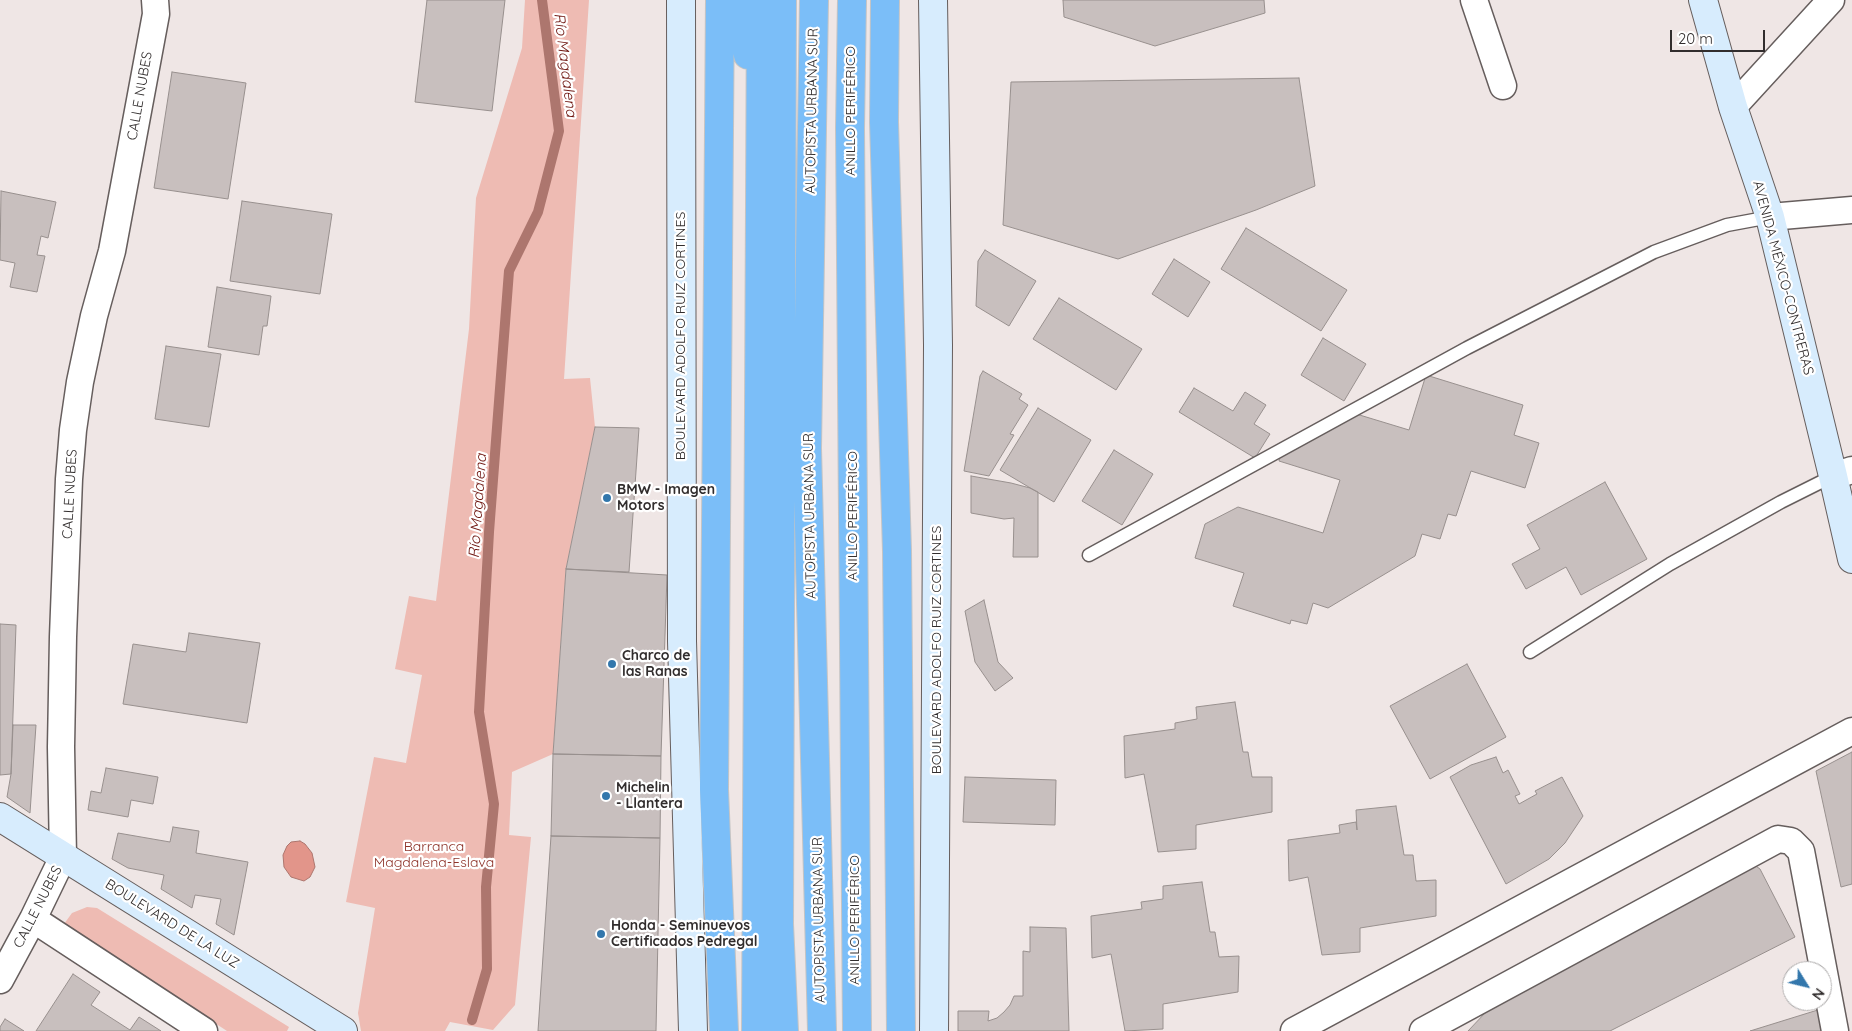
<!DOCTYPE html>
<html>
<head>
<meta charset="utf-8">
<style>
  body { margin:0 }
  #map { position:relative; width:1852px; height:1031px; overflow:hidden; background:#efe6e5; font-family:Quicksand,sans-serif }
  canvas { display:block }
  .north { position:absolute; left:1782px; top:961px; width:50px; height:50px; box-sizing:border-box; background:#fff; border:1px solid #adabab; border-radius:50%; rotate:126deg; font-size:14px; font-weight:700; line-height:20px; text-align:center; color:#312d2d }
  .north::after { content:''; display:block; margin:auto; width:18px; height:22px; background:#3377ac; clip-path:polygon(50% 0,100% 100%,50% 72%,0 100%) }
  .scale { position:absolute; left:1670px; top:30px; width:95px; height:22px; box-sizing:border-box; border:2px solid #312d2d; border-top:0; padding-left:6px; font-size:15px; line-height:18px; white-space:nowrap; color:#312d2d; -webkit-text-stroke:4px #fff; paint-order:stroke }
</style>
</head>
<body>
<div id="map">
<canvas width="1852" height="1031"></canvas>
<div class="north">N</div>
<div class="scale">20 m</div>
</div>
<script>
const c = document.querySelector('canvas').getContext('2d');
c.lineJoin = 'round';
function fill(path, color) {
  c.fillStyle = color;
  c.fill(path, 'evenodd');
}
function shape(rows) {
  const path = new Path2D();
  for (const r of rows) {
    path.moveTo(r[0], r[1]);
    for (let i = 2; i < r.length; i += 2) path.lineTo(r[i], r[i + 1]);
  }
  return path;
}
function strokePath(path, color, width, dash) {
  c.strokeStyle = color;
  c.lineWidth = width;
  c.lineCap = dash ? 'butt' : 'round';
  c.setLineDash(dash || []);
  c.stroke(path);
}
function drawText(font, color, halo, rows, align = 'center') {
  c.font = font + ' Quicksand,sans-serif';
  c.lineWidth = 4.5;
  c.setLineDash([]);
  c.textBaseline = 'middle';
  c.strokeStyle = halo;
  c.fillStyle = color;
  for (const [text, x, y, turn = 0] of rows) {
    c.save();
    c.translate(x, y);
    c.rotate((+turn || 0) * Math.PI / 180);
    c.textAlign = isNaN(turn) ? turn : align;
    if (halo) c.strokeText(text, 0, 0);
    c.fillText(text, 0, 0);
    c.restore();
  }
}
fill(shape([
  [525,0,589,0,564,379,590,378,595,427,566,569,553,754,512,772,509,835,531,837,515,1005,493,1030,450,1022,445,1031,361,1031,358,1013,375,908,346,902,374,757,406,763,422,675,395,669,409,596,436,601,469,329,476,198,522,48],
  [87,907,97,908,289,1027,287,1031,227,1031,64,924,72,913]
]), '#eebbb3');
const water = shape([
  [300,841,305,844,312,853,315,867,310,877,304,881,291,877,284,867,283,855,287,846,291,842,300,841]
]);
fill(water, '#e2958a');
strokePath(water, '#ad766e', 1);
strokePath(shape([
  [472,1020,487,969,486,887,494,804,479,712,489,532,509,271,538,212,559,131,542,0]
]), '#ad766e', 10);
const building = shape([
  [427,0,505,0,492,111,415,102,427,0],
  [1063,0,1264,0,1265,13,1155,46,1064,17,1063,0],
  [172,72,246,83,228,199,154,188,172,72],
  [1299,78,1315,186,1256,210,1118,259,1003,225,1011,82,1299,78],
  [1,191,56,202,48,238,41,236,37,255,45,256,37,292,10,287,15,263,0,260,1,191],
  [242,201,332,214,320,294,230,281,242,201],
  [1246,228,1347,290,1321,331,1221,269,1246,228],
  [985,250,1036,281,1009,326,976,306,978,261,985,250],
  [1174,259,1210,282,1188,317,1152,294,1174,259],
  [217,287,271,296,267,326,263,326,259,355,208,347,217,287],
  [1059,298,1142,349,1116,390,1033,339,1059,298],
  [1323,338,1366,364,1344,401,1301,375,1323,338],
  [166,346,221,354,209,427,155,419,166,346],
  [983,371,1022,394,1019,399,1028,405,1010,434,1014,435,989,476,964,471,980,376,983,371],
  [1426,375,1523,405,1514,435,1539,443,1525,488,1471,471,1456,516,1448,514,1440,539,1422,534,1415,556,1328,608,1313,603,1307,624,1291,620,1290,624,1233,606,1244,573,1195,558,1205,524,1238,507,1323,533,1340,480,1279,461,1281,452,1353,413,1409,430,1426,375],
  [1194,388,1233,411,1245,392,1266,405,1254,424,1270,434,1255,458,1179,412,1194,388],
  [1038,408,1091,440,1054,502,1000,470,1038,408],
  [595,427,639,428,629,572,566,569,595,427],
  [1114,450,1153,474,1122,525,1082,501,1114,450],
  [971,476,1011,483,1030,488,1038,492,1038,557,1013,557,1014,518,1004,519,971,513,971,476],
  [1605,482,1647,559,1581,595,1566,567,1526,589,1512,564,1540,549,1527,525,1605,482],
  [566,569,667,575,661,756,553,754,566,569],
  [984,600,998,662,1013,678,995,691,975,662,965,611,984,600],
  [0,624,16,625,11,774,0,775,0,624],
  [189,633,260,643,247,723,123,704,133,644,186,652,189,633],
  [1467,664,1506,737,1430,779,1390,706,1467,664],
  [1235,702,1243,752,1248,752,1252,777,1272,777,1272,812,1196,825,1196,849,1158,852,1144,774,1125,778,1124,736,1175,729,1175,723,1197,719,1196,707,1235,702],
  [13,725,36,725,30,813,7,797,11,774,13,725],
  [1852,752,1852,884,1841,887,1816,771,1852,752],
  [553,754,661,756,660,838,551,836,553,754],
  [1496,757,1503,773,1508,770,1520,794,1515,796,1519,804,1537,794,1535,791,1562,777,1583,816,1565,843,1549,859,1506,884,1450,777,1471,765,1496,757],
  [106,768,158,777,153,804,131,800,128,817,88,810,91,791,101,793,106,768],
  [965,777,1056,780,1055,825,963,822,965,777],
  [1396,806,1404,855,1413,855,1416,881,1436,880,1436,916,1360,928,1360,952,1322,955,1308,877,1289,881,1288,840,1340,833,1339,825,1356,822,1357,830,1356,810,1396,806],
  [173,827,199,831,196,853,248,862,234,935,216,924,221,899,195,895,192,908,161,889,164,875,128,868,112,859,118,833,170,842,173,827],
  [551,836,660,838,656,1031,538,1031,551,836],
  [1753,864,1760,869,1795,937,1610,1031,1468,1031,1486,1012,1753,864],
  [1202,882,1210,932,1215,932,1219,957,1239,956,1238,992,1163,1004,1163,1029,1125,1031,1111,954,1092,958,1091,916,1142,909,1141,902,1163,899,1163,886,1202,882],
  [1030,927,1066,928,1069,1031,958,1031,958,1011,989,1011,988,1021,997,1018,1004,1012,1010,1005,1014,996,1023,996,1023,951,1030,952,1030,927],
  [73,974,100,992,91,1005,130,1030,139,1017,161,1031,36,1031,73,974],
  [1821,1009,1828,1031,1750,1031,1821,1009],
  [5,1019,24,1031,0,1031,0,1027,5,1019]
]);
fill(building, '#c8bfbe');
strokePath(building, '#98908e', 1);
const lane = shape([
  [1089,555,1467,348,1654,252,1727,225,1770,217],
  [1530,652,1670,564,1781,502,1833,476]
]);
const street = shape([
  [1474,0,1503,86],
  [1733,107,1831,0],
  [1770,217,1852,210],
  [1833,476,1852,470],
  [33,919,204,1031],
  [0,980,33,919,63,857,61,747,63,637,69,479,73,430,80,382,94,316,112,251,156,14,155,0],
  [1294,1031,1852,731],
  [1423,1031,1778,839,1791,841,1801,851,1835,1031]
]);
const secondary = shape([
  [681,0,682,641,693,1031],
  [933,0,938,345,934,1031],
  [1703,0,1733,107,1770,217,1833,476,1852,559],
  [0,817,343,1031]
]);
const highway = shape([
  [720,0,714,789,724,1031],
  [738,0,748,55],
  [782,0,779,924,784,1031],
  [814,0,807,448,822,1031],
  [852,0,850,128,857,1031],
  [885,0,884,122,897,551,901,1031],
  [756,1031,761,0]
]);
strokePath(lane, '#665e5d', 15);
strokePath(street, '#665e5d', 29);
strokePath(secondary, '#665e5d', 30);
strokePath(highway, '#c5c4c4', 30);
strokePath(lane, '#fff', 12);
strokePath(street, '#fff', 26);
strokePath(secondary, '#d7ecfd', 28);
strokePath(highway, '#7bbef8', 28);
for (const [x, y, r, color] of [
  [607,498,5,"#3377ac"],
  [612,664,5,"#3377ac"],
  [606,796,5,"#3377ac"],
  [601,934,5,"#3377ac"]
]) {
  const dot = new Path2D();
  dot.arc(x, y, r, 0, 2 * Math.PI);
  c.fillStyle = color;
  c.fill(dot);
  strokePath(dot, '#fff', 2);
}
drawText('14px', '#312d2d', '#fff', [
  ["CALLE NUBES",140,96,-80],
  ["AUTOPISTA URBANA SUR",812,111,-89],
  ["ANILLO PERIFÉRICO",851,111,-90],
  ["AVENIDA MÉXICO-CONTRERAS",1783,278,75],
  ["BOULEVARD ADOLFO RUIZ CORTINES",681,336,-90],
  ["CALLE NUBES",70,494,-87],
  ["AUTOPISTA URBANA SUR",810,516,-91],
  ["ANILLO PERIFÉRICO",853,516,-90],
  ["BOULEVARD ADOLFO RUIZ CORTINES",937,650,-90],
  ["CALLE NUBES",38,907,-63],
  ["AUTOPISTA URBANA SUR",819,920,-91],
  ["ANILLO PERIFÉRICO",855,920,-90],
  ["BOULEVARD DE LA LUZ",172,924,32]
]);
drawText('bold 14px', '#312d2d', '#fff', [
  ["BMW - Imagen",617,490],
  ["Motors",617,506],
  ["Charco de",622,656],
  ["las Ranas",622,672],
  ["Michelin",616,788],
  ["- Llantera",616,804],
  ["Honda - Seminuevos",611,926],
  ["Certificados Pedregal",611,942]
], 'left');
drawText('14px', '#8e342a', '#fff', [
  ["Barranca",434,847],
  ["Magdalena-Eslava",434,863]
]);
drawText('italic 15px', '#6d130d', '#fff', [
  ["Río Magdalena",565,65,83],
  ["Río Magdalena",478,506,-86]
]);
</script>
</body>
</html>
